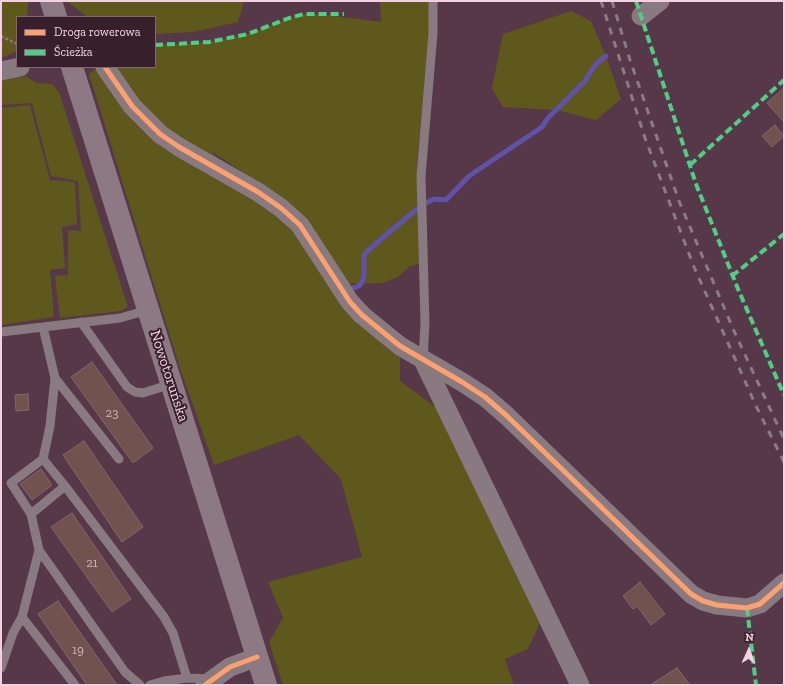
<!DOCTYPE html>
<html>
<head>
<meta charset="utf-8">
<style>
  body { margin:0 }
  #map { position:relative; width:785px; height:686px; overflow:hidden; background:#563849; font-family:"Zilla Slab",serif }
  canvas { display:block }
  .frame { position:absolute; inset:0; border:2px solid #f4d1e2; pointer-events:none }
  .legend { position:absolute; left:16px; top:16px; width:140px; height:52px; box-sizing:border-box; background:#381f2c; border:1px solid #836675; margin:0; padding:5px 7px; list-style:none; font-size:12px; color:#f4d1e2 }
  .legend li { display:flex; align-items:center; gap:8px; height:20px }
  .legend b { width:20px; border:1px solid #836675 }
  .north { position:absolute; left:729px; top:630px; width:40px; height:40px; -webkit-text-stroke:3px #381f2c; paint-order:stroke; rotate:3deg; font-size:11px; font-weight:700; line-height:16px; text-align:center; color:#f4d1e2 }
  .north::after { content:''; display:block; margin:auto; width:14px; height:18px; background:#f4d1e2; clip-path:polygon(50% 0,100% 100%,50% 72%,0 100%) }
</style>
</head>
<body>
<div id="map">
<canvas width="785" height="686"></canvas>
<div class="frame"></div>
<ul class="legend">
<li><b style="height:5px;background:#fca06f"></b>Droga rowerowa</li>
<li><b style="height:5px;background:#4dcf88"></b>Ścieżka</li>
</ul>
<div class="north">N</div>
</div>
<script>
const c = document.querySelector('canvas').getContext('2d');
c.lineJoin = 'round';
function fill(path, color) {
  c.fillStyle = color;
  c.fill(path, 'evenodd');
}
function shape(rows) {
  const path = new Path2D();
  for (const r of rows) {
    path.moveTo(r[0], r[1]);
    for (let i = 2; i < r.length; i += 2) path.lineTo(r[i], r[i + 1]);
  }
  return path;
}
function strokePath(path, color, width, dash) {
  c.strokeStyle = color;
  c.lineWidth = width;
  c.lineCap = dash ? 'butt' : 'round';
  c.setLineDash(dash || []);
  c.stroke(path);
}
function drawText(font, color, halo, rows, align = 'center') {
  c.font = font + ' "Zilla Slab",serif';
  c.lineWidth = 4;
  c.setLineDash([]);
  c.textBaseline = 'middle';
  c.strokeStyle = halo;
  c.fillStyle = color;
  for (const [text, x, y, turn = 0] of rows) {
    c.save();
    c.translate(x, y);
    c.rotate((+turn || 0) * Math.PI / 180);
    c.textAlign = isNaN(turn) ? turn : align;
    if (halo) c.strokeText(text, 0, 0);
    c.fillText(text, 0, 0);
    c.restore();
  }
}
fill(shape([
  [1,1,27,1,28,5,58,1,28,5,27,17,17,17,17,51,1,58],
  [67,1,244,1,238,22,193,32,155,34,155,17,87,17],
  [380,1,430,1,430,25,417,163,419,264,410,266,398,277,383,283,345,284,285,200,211,151,232,176,258,192,400,349,400,381,437,408,540,622,528,649,505,659,514,685,283,685,269,642,283,618,268,582,362,557,341,479,299,435,214,465,179,365,89,74,99,67,155,67,155,45,209,42,248,34,289,18,304,14,320,14,381,22],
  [571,11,591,21,606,56,621,99,596,120,557,110,503,107,492,88,503,34],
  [26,76,36,83,52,84,59,92,128,307,120,311,60,318,55,276,68,275,68,230,81,231,78,181,51,176,32,103,1,105,1,80],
  [30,105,50,180,75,182,77,224,62,227,65,268,50,270,54,317,1,325,1,108]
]), '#5e581d');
strokePath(shape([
  [426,203,434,199,446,200,469,176,542,127,548,118,585,81,596,64,606,56],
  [347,289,357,287,361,284,364,277,364,256,367,251,418,208]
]), '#6151a8', 5);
const building = shape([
  [784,88,784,122,767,103,784,88],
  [775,125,784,136,772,147,762,136,775,125],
  [92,362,153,448,133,463,71,377,92,362],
  [28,394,29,410,16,411,15,395,28,394],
  [84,441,143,527,122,542,63,455,84,441],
  [41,469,52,485,32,500,20,484,41,469],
  [72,513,131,599,112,612,51,527,72,513],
  [640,582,665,614,651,625,637,606,633,609,623,596,640,582],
  [58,601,117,685,87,685,38,614,58,601],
  [677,668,690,685,650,685,677,668]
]);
fill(building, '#72524e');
strokePath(building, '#82686a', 1);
strokePath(shape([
  [1,36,17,44]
]), '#897780', 2.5, [3, 2]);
strokePath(shape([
  [81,322,127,387,135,392,143,393,171,384],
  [1,332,43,327],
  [423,360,425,323,421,176,433,33,433,1],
  [55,378,119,459],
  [65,486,164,617,173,633,187,678],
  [31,514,11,483,43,459],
  [39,550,125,672,140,685],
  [1,668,13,633,22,617],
  [75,685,22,617,39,550,31,514,65,486,43,459,50,426,55,378,43,327,120,318,148,310],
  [150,685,164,681,187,678,210,679]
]), '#897980', 9);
strokePath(shape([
  [641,16,660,1],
  [105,67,132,106,160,134,179,147,258,192,281,208,300,225,350,302,362,315,400,346,462,382,485,397,507,416,691,594,703,601,717,605,747,608,760,604,784,583],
  [1,71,20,67],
  [423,360,580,685],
  [205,685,230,667,257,657]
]), '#897980', 19);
strokePath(shape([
  [51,1,56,17],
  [72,67,266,685]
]), '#8d7984', 22);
strokePath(shape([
  [601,1,645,138,694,267,757,408,784,462],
  [612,1,630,60,679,201,734,331,784,439]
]), '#8d7b84', 3, [7, 7]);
strokePath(shape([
  [636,1,696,184,738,289,784,395],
  [155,45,209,42,248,34,289,18,304,14,344,14],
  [690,165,784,80],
  [732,276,784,234],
  [747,608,756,685]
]), '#4dcf88', 4, [8, 4]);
strokePath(shape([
  [105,67,132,106,160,134,179,147,258,192,281,208,300,225,350,302,362,315,400,346,462,382,485,397,507,416,691,594,703,601,717,605,747,608,760,604,784,583],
  [205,685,230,667,257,657]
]), '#fca06f', 5);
drawText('13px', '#d4b1bd', null, [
  ["23",112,413],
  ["21",92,563],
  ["19",78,650]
]);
drawText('15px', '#f4d1e2', '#381f2c', [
  ["Nowotoruńska",169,376,72]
]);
</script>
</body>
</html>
